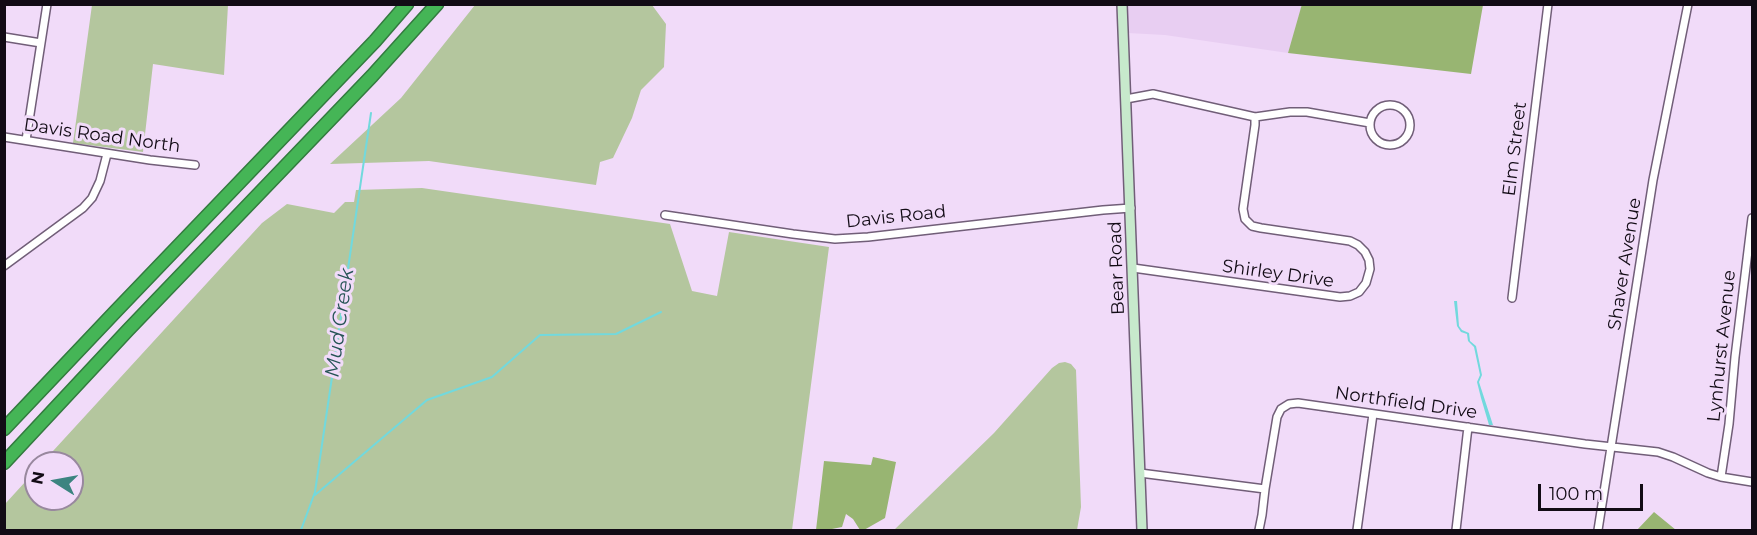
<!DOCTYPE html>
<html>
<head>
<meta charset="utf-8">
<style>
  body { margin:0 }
  #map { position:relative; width:1757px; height:535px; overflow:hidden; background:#f1dbf9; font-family:Montserrat,sans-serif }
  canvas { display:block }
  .frame { position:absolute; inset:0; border:6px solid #120b15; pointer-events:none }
  .north { position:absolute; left:24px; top:451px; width:60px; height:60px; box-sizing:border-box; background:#f1dbf9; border:2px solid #98889e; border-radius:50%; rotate:281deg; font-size:16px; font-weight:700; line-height:24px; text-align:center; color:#120b15 }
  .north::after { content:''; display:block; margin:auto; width:21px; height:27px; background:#3c8480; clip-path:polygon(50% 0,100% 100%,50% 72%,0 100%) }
  .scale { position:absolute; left:1538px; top:484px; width:105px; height:27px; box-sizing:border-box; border:3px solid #120b15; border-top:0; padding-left:8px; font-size:18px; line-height:21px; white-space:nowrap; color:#120b15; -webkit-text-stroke:4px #f1dbf9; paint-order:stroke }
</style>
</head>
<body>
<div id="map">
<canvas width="1757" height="535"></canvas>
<div class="frame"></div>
<div class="north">N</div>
<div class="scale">100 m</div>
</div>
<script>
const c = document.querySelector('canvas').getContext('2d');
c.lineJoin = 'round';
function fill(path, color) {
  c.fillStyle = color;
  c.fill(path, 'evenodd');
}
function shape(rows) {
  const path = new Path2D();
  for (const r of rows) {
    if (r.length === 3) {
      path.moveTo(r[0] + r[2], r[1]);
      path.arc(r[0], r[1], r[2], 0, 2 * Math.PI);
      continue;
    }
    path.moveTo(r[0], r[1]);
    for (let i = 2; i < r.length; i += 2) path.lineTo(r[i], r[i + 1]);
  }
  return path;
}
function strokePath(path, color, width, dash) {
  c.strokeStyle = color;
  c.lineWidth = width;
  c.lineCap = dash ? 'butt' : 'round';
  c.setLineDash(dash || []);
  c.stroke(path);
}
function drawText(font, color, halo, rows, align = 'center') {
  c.font = font + ' Montserrat,sans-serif';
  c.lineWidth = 6;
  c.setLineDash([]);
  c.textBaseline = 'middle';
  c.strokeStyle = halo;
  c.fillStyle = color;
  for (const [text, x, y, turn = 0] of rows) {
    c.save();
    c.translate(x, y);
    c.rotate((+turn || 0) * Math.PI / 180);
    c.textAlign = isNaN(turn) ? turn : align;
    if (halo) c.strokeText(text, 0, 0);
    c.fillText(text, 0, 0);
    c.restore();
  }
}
fill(shape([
  [1127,5,1302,5,1288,53,1165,35,1128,33]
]), '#e8cef2');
fill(shape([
  [92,5,228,5,224,75,153,64,143,152,73,143],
  [475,5,652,5,666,24,664,67,641,90,632,118,613,158,600,162,596,185,429,161,330,164,401,98],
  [422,188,670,224,692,291,717,296,729,232,829,247,792,530,5,530,5,504,36,470,36,499,72,499,72,463,42,463,262,223,287,204,334,213,345,202,354,202,356,190],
  [1065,362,1071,364,1076,370,1081,507,1077,530,894,530,994,433,1052,368,1059,363]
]), '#b4c69e');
fill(shape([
  [1302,4,1483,5,1471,74,1288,53],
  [873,457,896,462,885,518,864,530,860,530,853,519,846,514,842,527,832,529,833,530,816,530,824,461,871,465],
  [1654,512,1676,530,1637,530]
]), '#98b572');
fill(shape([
  [1454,301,1457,301,1459,326,1462,330,1469,333,1470,341,1476,346,1482,375,1479,382,1493,425,1489,425,1481,398,1477,382,1480,375,1474,347,1468,341,1467,334,1461,332,1457,326]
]), '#72d9dd');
strokePath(shape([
  [315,495,427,400,492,377,540,335,616,334,661,312],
  [301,530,315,492,371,113]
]), '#72d9dd', 2);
const street = shape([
  [4,37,41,43],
  [1126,99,1153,94,1255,117,1290,112,1307,112,1370,123],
  [1390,125,20],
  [4,137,150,160,195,165],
  [26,140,47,4],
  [665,215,793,234,835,239,868,237,1103,210,1131,208],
  [4,266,83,208,92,198,100,181,107,154],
  [1133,268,1340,297,1350,296,1359,292,1366,283,1370,269,1369,260,1365,252,1358,245,1350,241,1261,228,1252,226,1245,219,1243,209,1255,125,1255,117],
  [1512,298,1548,4],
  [1140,473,1265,489],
  [1721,477,1729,424,1735,357,1752,218],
  [1259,530,1262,515,1265,489,1277,417,1281,409,1289,404,1298,403,1585,444,1658,452,1673,457,1708,473,1721,477,1752,482],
  [1357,530,1373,414],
  [1456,530,1468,427],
  [1598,530,1653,180,1688,4]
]);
const secondary = shape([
  [1122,4,1142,530]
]);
const highway = shape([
  [4,429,115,312,375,41,407,4],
  [4,463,128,330,372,76,437,4]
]);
strokePath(street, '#715e78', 10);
strokePath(secondary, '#715e78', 12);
strokePath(highway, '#337a3f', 15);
strokePath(street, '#fff', 7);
strokePath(secondary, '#c7e9cc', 9);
strokePath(highway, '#45b556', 12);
drawText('18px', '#120b15', '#f1dbf9', [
  ["Davis Road North",102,136,8],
  ["Elm Street",1515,149,-83],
  ["Davis Road",896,217,-6],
  ["Shaver Avenue",1625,264,-81],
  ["Bear Road",1117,268,-92],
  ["Shirley Drive",1278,274,8],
  ["Lynhurst Avenue",1722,346,-84],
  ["Northfield Drive",1406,403,8]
]);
drawText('italic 20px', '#265455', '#f1dbf9', [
  ["Mud Creek",340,323,-82]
]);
</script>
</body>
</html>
